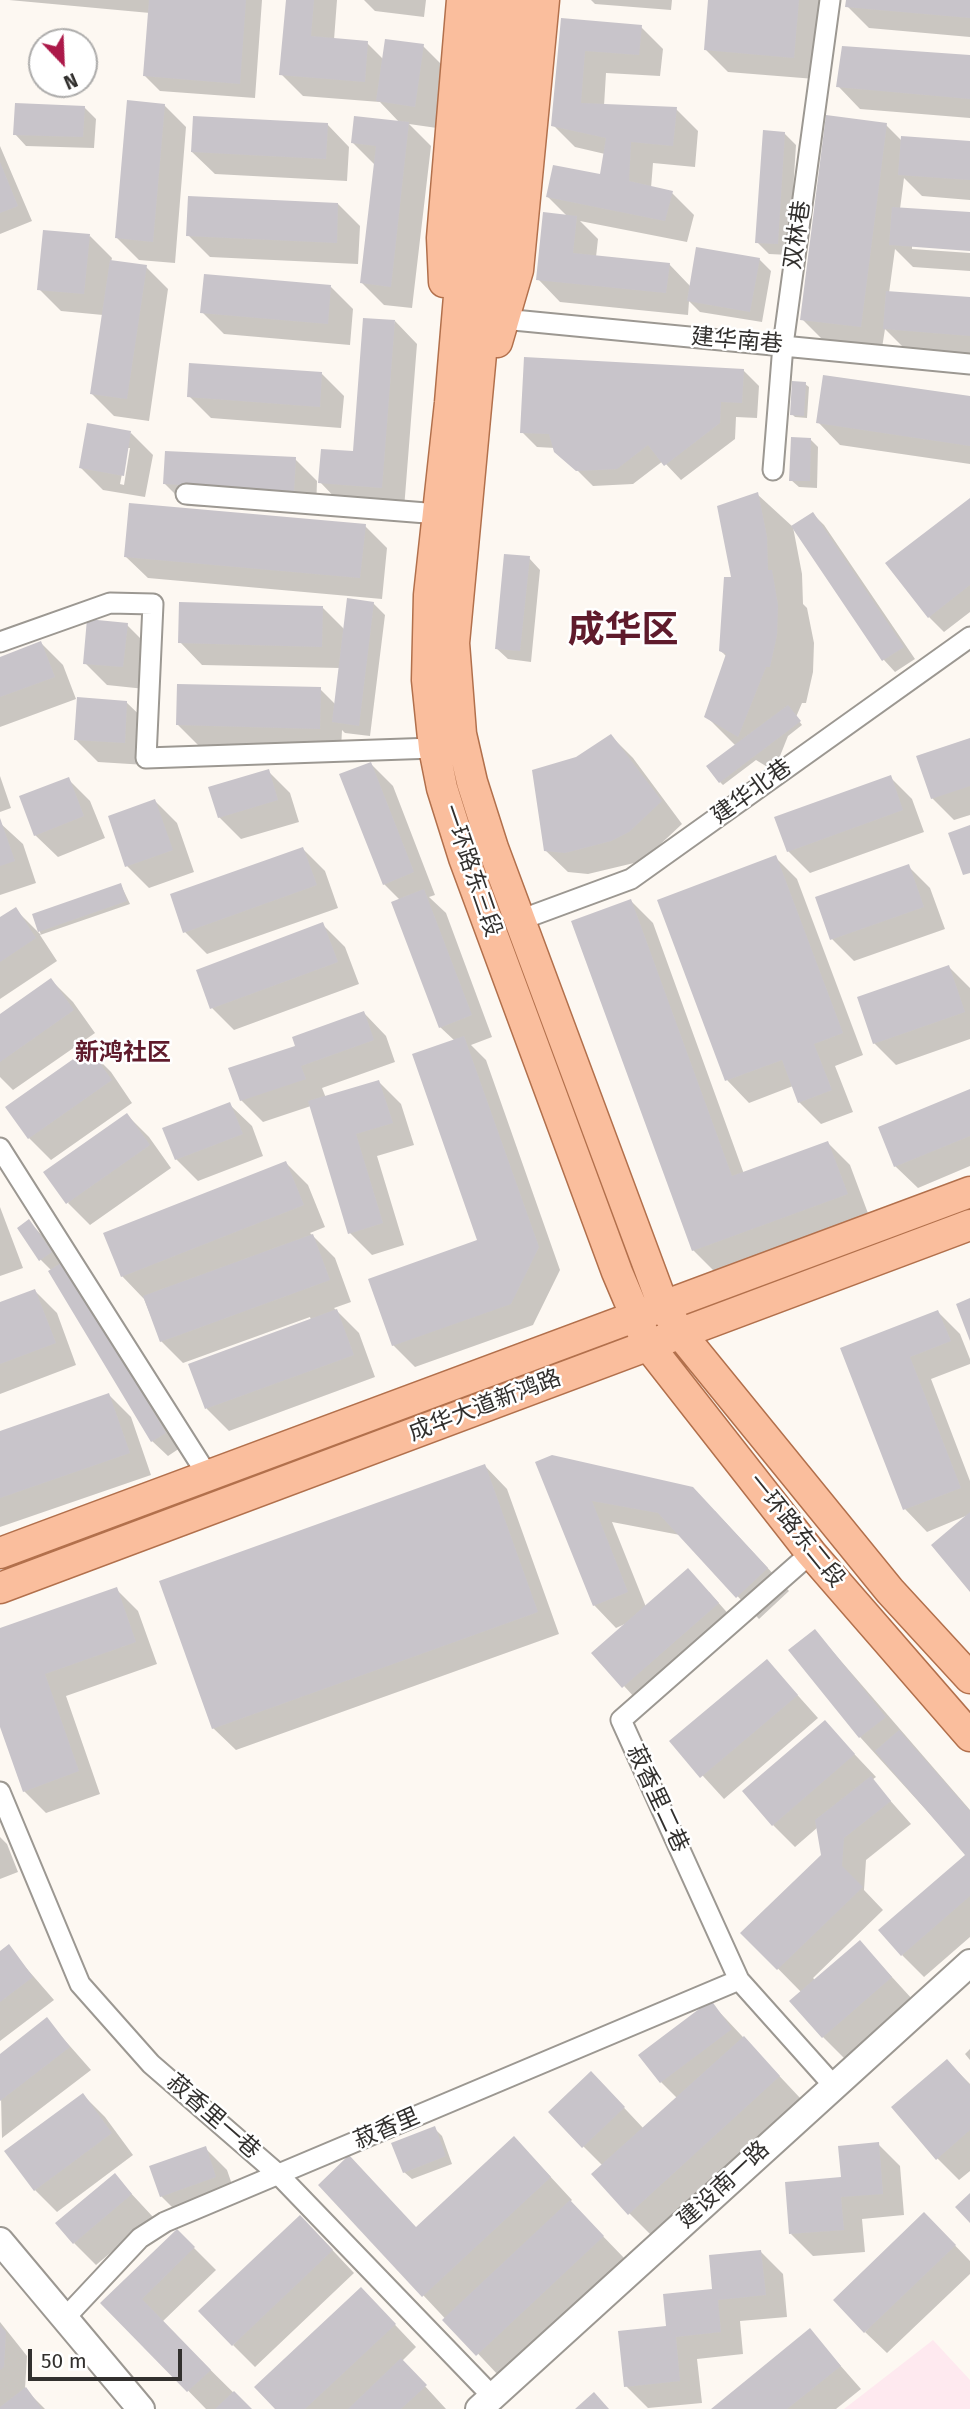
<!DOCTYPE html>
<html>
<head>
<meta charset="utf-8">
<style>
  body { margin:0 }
  #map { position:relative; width:970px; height:2409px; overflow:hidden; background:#fdf8f2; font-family:"Fira Sans",sans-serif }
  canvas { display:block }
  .north { position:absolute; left:28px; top:28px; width:70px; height:70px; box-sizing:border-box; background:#fff; border:2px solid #adacab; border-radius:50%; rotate:157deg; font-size:19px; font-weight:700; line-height:28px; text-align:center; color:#32302e }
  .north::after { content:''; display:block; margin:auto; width:24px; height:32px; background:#ac1949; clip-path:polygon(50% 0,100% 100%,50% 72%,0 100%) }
  .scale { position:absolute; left:28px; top:2349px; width:154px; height:32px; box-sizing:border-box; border:4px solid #32302e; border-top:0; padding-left:9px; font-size:21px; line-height:24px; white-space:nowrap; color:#32302e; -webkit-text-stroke:5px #fff; paint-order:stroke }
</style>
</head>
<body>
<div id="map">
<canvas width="970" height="2409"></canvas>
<div class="north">N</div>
<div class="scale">50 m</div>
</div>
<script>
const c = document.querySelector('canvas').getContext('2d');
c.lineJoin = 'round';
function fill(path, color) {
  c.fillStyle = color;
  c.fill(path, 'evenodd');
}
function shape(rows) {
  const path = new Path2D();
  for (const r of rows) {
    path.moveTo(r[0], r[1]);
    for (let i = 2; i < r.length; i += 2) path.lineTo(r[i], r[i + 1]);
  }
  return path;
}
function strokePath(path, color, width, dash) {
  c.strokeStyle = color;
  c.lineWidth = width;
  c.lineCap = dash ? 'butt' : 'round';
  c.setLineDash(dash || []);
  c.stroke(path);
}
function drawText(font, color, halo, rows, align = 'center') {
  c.font = font + ' "Fira Sans","Noto Sans SC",sans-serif';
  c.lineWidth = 5;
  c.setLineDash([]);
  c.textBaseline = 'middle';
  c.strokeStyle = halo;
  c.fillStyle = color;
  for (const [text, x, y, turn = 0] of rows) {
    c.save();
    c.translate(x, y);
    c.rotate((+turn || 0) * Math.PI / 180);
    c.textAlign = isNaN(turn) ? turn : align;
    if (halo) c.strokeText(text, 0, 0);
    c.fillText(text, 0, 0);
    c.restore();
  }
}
fill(shape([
  [933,2340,970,2380,970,2409,844,2409]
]), '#fee9ef');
fill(shape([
  [9,0,262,0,255,98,160,91,145,76,150,13],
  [287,0,337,0,334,40,367,43,384,60,423,46,445,68,437,128,409,124,431,146,412,308,384,305,362,283,375,165,353,143,400,123,380,102,303,96,281,74],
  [364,0,426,0,424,17,375,11],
  [591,0,672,0,671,10,595,4],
  [710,0,822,0,815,79,728,72,705,49],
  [847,0,970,0,970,37,869,28,847,6],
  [562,20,641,27,663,49,660,76,606,73,604,106,676,109,698,131,695,167,653,163,651,188,672,193,694,215,687,242,580,221,598,239,596,257,669,264,691,287,759,259,771,271,762,322,700,312,689,301,688,315,560,302,538,279,567,216,548,197,602,176,605,154,575,147,553,125],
  [970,56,970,118,860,109,838,86],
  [164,105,186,127,175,263,139,260,117,238],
  [84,107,96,119,94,148,26,146,15,134],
  [327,124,349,147,347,181,215,174,192,152],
  [886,125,902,141,970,143,970,200,922,196,904,178,900,209,970,214,970,249,912,245,912,249,970,253,970,271,913,267,895,249,889,293,970,298,970,355,907,351,885,329,882,348,824,341,802,319],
  [784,133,796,145,789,255,769,254,757,242],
  [0,146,32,221,0,234],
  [338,204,360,226,358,264,210,257,188,235],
  [90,236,112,258,111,262,146,267,168,289,149,421,114,416,92,394,103,315,61,311,39,289],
  [331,287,353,309,350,345,224,334,202,312],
  [395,321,417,344,404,509,342,505,320,482,354,453],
  [743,370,759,386,757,418,736,417,735,439,681,480,663,461,633,484,593,486,555,448,537,447,522,432],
  [322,374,344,396,341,428,211,418,189,396],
  [805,384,809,387,807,418,795,417,792,414],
  [970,398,970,464,840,445,818,422],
  [131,433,153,455,145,497,103,490,81,468],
  [127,448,130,448,124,485,120,484],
  [810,439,818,447,817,488,799,487,791,480],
  [295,459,317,481,316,512,187,506,165,484],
  [757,494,793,527,802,574,803,604,807,608,814,643,813,672,806,703,802,703,796,717,802,725,788,736,774,771,756,760,723,785,720,782,736,746,706,716,727,657,721,651,733,578],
  [970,500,970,612,944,632,929,617],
  [813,514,824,525,915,659,895,672,884,660,794,527],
  [365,526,387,548,382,599,148,578,125,556],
  [529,558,540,570,531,662,508,659,496,648],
  [373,603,385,615,370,736,345,733,342,730,341,750,200,747,177,724,320,689,336,705,340,668,202,665,180,642,323,608,345,630],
  [127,625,149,647,145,689,107,685,85,663],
  [41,643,63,665,76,699,0,727,0,659],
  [126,702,149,724,146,765,98,762,76,740],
  [611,736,633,758,682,824,651,853,634,863,588,874,568,872,545,850,577,759],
  [970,740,970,815,954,820,932,798],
  [371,764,393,786,435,895,429,897,446,913,492,1037,471,1045,486,1060,560,1270,533,1325,415,1367,393,1345,480,1241,455,1041,440,1027,400,900,384,884],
  [268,771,290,793,299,822,241,839,219,817],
  [0,776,11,808,0,812],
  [890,777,912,799,924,832,810,873,788,851],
  [68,779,90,801,105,838,58,857,35,835],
  [155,801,177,823,194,872,149,888,127,866],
  [0,823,23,844,36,883,0,895],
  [303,849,325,871,338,908,207,954,185,932],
  [775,857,797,879,863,1055,835,1066,853,1112,821,1124,799,1102,793,1086,749,1103,727,1080,659,901],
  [908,866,930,888,945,929,854,961,832,939,817,898],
  [121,885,130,904,40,935,57,961,0,999,0,920,15,909,41,935,34,915],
  [631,901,653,923,744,1174,828,1143,850,1165,869,1216,715,1272,693,1250],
  [323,925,345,947,359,984,234,1030,212,1008],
  [949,967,970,988,970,1039,896,1065,874,1043],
  [51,980,73,1002,95,1033,13,1090,0,1077,0,1016],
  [364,1013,386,1036,395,1062,322,1088,326,1098,379,1082,401,1104,414,1145,377,1156,404,1245,372,1255,350,1233,311,1106,263,1122,241,1100],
  [89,1050,111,1072,132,1103,51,1160,29,1138],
  [970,1091,970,1166,918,1188,895,1166],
  [229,1104,252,1126,263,1156,198,1181,176,1159],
  [127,1115,149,1137,171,1168,90,1225,68,1203],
  [286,1163,308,1185,325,1227,310,1233,335,1258,351,1302,334,1308,359,1333,375,1377,229,1431,207,1409,191,1365,311,1320,310,1317,183,1363,161,1341,144,1299,122,1276],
  [0,1207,23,1268,0,1276],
  [29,1222,51,1244,180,1448,168,1456,152,1441,52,1271,41,1260],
  [35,1291,57,1313,76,1365,0,1394,0,1304],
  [938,1312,960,1334,970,1359,970,1364,931,1379,970,1481,970,1589,968,1515,927,1532,905,1509,842,1349],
  [109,1395,131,1417,151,1475,0,1527,0,1433],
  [537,1463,715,1511,789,1591,759,1619,680,1535,612,1522,646,1607,709,1592,739,1626,645,1709,594,1653,627,1623,616,1628,594,1605],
  [485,1466,507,1489,559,1634,236,1750,213,1728],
  [116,1589,138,1611,157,1664,66,1696,100,1794,46,1813,24,1791,0,1722,0,1630],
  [815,1631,970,1810,970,1937,924,1977,902,1955,967,1855,860,1737],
  [767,1661,818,1718,724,1799,672,1742],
  [825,1723,876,1777,872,1780,911,1824,866,1860,864,1890,883,1910,813,1978,815,1980,860,1942,913,2000,845,2059,823,2037,801,1992,743,1933,822,1855,818,1827,795,1847,773,1825],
  [0,1837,7,1844,18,1872,0,1879],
  [8,1947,54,2000,0,2041,0,1953],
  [711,2003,801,2099,651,2235,629,2213,603,2166,583,2146,613,2096,644,2129,677,2098,661,2082],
  [47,2020,91,2070,2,2138,0,2056],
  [970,2049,970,2060,965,2054],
  [947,2061,970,2084,970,2171,959,2180,937,2158],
  [83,2095,105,2117,133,2155,57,2212,35,2190],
  [434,2128,442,2136,452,2164,412,2179,404,2172],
  [878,2144,900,2166,904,2215,862,2219,865,2252,813,2256,791,2234],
  [205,2148,227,2170,237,2199,183,2218,161,2196],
  [536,2161,572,2200,570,2202,625,2259,499,2376,423,2295,417,2229],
  [115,2176,153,2217,96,2265,74,2243],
  [177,2231,216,2270,162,2322,250,2409,206,2409,103,2303],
  [946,2236,970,2261,970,2274,887,2353,865,2332],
  [322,2239,354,2273,255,2367,233,2345],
  [760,2251,783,2274,787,2317,740,2321,743,2354,697,2359,702,2403,648,2408,626,2386,668,2327],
  [382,2311,416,2347,402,2361,446,2409,277,2409],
  [0,2322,27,2356,25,2389,45,2409,0,2409],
  [810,2331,861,2389,836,2409,713,2409]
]), '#0003');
fill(shape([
  [149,0,246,0,240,84,143,76],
  [286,0,314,0,311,36,368,41,365,82,279,75],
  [708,0,799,0,794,58,704,50],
  [846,0,970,0,970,18,845,7],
  [561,18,642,25,639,55,585,51,581,103,677,107,673,146,631,142,629,181,673,191,665,221,546,197,553,165,600,174,606,138,551,126],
  [385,39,424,44,415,107,376,101],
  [842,46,970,55,970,99,836,87],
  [127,100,165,104,153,242,115,238],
  [15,103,85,106,83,137,13,135],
  [826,115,887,123,861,327,800,320],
  [193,116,328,123,326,159,191,152],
  [354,116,409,122,391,287,360,283,376,146,351,143],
  [763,130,785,132,778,244,755,243],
  [901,136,970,141,970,180,898,175],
  [0,162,18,206,0,213],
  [188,196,338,203,337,243,186,236],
  [892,207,970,212,970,251,889,245],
  [543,212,577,216,573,253,670,263,666,293,536,280],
  [43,230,90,234,84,294,37,290],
  [696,247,760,258,750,312,687,301],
  [110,260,147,265,127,399,90,394],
  [204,274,331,285,328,324,200,313],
  [886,291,970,297,970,336,883,329],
  [363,318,395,320,382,488,318,483,321,449,353,451],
  [524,357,744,369,742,403,721,402,720,423,664,466,648,445,617,469,576,471,554,452,549,434,520,433],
  [189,363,322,372,320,407,187,397],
  [823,375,970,396,970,446,816,423],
  [792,381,806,382,804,416,790,415],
  [87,423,131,431,124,476,79,468],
  [791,437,811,438,810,481,789,481],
  [165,451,296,457,294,491,163,484],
  [758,492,767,537,768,570,772,570,778,605,777,635,770,667,766,667,738,737,704,717,726,654,719,651,724,577,731,577,717,506],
  [970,498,970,585,928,618,885,563],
  [129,503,366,524,360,578,124,557],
  [813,512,904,647,882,661,791,526],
  [504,554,530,556,520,651,495,649],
  [347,598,374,602,359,726,332,722],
  [179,602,323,606,322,647,178,643],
  [87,619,128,623,123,667,83,664],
  [41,641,55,677,0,697,0,657],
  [177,684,321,687,320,729,176,725],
  [77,697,127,701,125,743,74,740],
  [788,705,801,721,719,783,706,766],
  [611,734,662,801,629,832,611,841,565,853,544,851,532,770,576,757],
  [970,738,970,786,931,799,916,756],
  [371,762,414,872,383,885,339,774],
  [269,769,278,800,218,818,208,787],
  [891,775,903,810,787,852,774,817],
  [69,777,84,816,34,836,19,796],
  [155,799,173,850,125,867,108,816],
  [0,818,15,861,0,866],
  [970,825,970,873,963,875,948,833],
  [303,847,317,885,183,933,170,894],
  [776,855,843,1033,814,1044,832,1090,798,1103,782,1060,725,1081,657,900],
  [909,864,924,907,830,940,815,897],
  [121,883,127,901,38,932,32,914],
  [424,889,472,1015,439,1028,391,902],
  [631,899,732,1176,828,1141,848,1194,692,1251,571,921],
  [16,907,36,938,0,962,0,917],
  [323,922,338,962,210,1009,196,970],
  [949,965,965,1012,873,1044,857,997],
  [51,978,74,1010,0,1062,0,1014],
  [364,1011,374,1040,301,1066,306,1079,240,1101,228,1068,295,1046,292,1037],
  [464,1036,539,1247,511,1304,392,1346,368,1279,477,1240,412,1054],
  [89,1048,112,1080,28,1139,5,1107],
  [379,1080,393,1123,356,1134,383,1223,348,1234,308,1101],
  [970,1089,970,1136,894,1167,878,1127],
  [230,1102,243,1134,175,1160,162,1128],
  [127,1113,150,1145,66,1204,43,1172],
  [286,1161,304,1205,121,1277,103,1233],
  [29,1219,52,1252,39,1261,17,1228],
  [313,1234,330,1280,160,1342,143,1296],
  [63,1262,166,1433,151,1442,48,1271],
  [35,1289,56,1343,0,1364,0,1302],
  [970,1298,970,1341,956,1304],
  [337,1309,354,1355,205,1409,188,1364],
  [938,1310,951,1341,910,1357,961,1488,903,1510,840,1348],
  [109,1393,130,1453,0,1498,0,1431],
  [552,1455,693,1487,768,1568,736,1598,658,1513,592,1501,628,1592,593,1606,535,1462],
  [485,1464,538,1612,212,1729,159,1581],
  [970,1512,970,1592,931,1545],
  [688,1568,719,1603,622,1688,591,1653],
  [117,1587,136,1642,45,1674,79,1771,23,1792,0,1727,0,1628],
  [815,1629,886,1717,859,1738,788,1650],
  [767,1659,798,1695,700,1778,669,1741],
  [825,1720,855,1754,772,1826,742,1791],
  [899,1730,970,1811,970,1896,901,1956,878,1930,965,1855,875,1751],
  [871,1776,891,1801,844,1838,842,1866,863,1887,777,1970,740,1933,821,1855,815,1820],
  [860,1940,892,1977,822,2038,789,2001],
  [9,1944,33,1977,0,2002,0,1951],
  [711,2000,732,2029,660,2083,638,2055],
  [47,2017,70,2047,0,2101,0,2054],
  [744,2036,780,2076,628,2215,591,2174],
  [947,2059,970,2085,970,2130,936,2160,891,2107],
  [591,2071,625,2107,582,2148,548,2112],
  [83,2093,112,2133,34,2191,4,2151],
  [435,2126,446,2156,403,2173,391,2143],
  [514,2136,551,2177,422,2297,318,2185,349,2155,416,2227],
  [879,2142,883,2194,841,2197,844,2230,789,2234,785,2182,841,2177,838,2146],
  [206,2146,216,2177,160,2197,149,2166],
  [115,2173,132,2194,73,2244,55,2223],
  [970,2193,970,2223,955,2207],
  [570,2200,604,2236,476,2356,442,2320],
  [924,2212,956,2245,864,2333,833,2300],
  [300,2215,333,2250,232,2346,198,2311],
  [177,2229,195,2247,142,2299,211,2370,187,2392,100,2303],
  [761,2250,766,2295,718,2300,721,2332,676,2337,680,2381,624,2387,618,2331,666,2326,663,2294,712,2289,709,2255],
  [361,2287,396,2324,305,2409,275,2409,254,2387],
  [0,2325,6,2332,4,2367,0,2370],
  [810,2328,841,2366,787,2409,711,2409],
  [401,2358,427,2385,401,2409,348,2409],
  [26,2387,42,2409,0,2409,0,2407],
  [234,2391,252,2409,215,2409],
  [594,2392,609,2409,575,2409]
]), '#c8c4ca');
const street = shape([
  [503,319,970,364],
  [773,470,783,345,830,0],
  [186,494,439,514],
  [0,642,110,603,153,604,146,758,434,748],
  [520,920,631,879,970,637],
  [0,1148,208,1476],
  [811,1553,621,1720,739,1980,833,2085],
  [0,1792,80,1984,151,2064,279,2175,493,2397],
  [63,2320,140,2238,165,2222,739,1980]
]);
const secondary = shape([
  [0,2241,141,2409],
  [479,2409,970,1963]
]);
const primary = shape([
  [484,0,450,403,429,595,427,680,434,748,442,788,464,858,617,1272,648,1345,811,1553,970,1736],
  [514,0,454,643,461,734,472,782,493,848,663,1305,680,1333,890,1591,970,1678],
  [444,282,442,238,462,0],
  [497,342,518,270,544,0],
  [0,1553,970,1192],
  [0,1588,970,1225]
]);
strokePath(street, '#9c9892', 23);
strokePath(secondary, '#9c9892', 30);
strokePath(primary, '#b2704c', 33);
strokePath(street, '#fff', 19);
strokePath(secondary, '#fff', 26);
strokePath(primary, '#fabe9d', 30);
drawText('23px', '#32302e', '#fff', [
  ["双林巷",798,235,-82],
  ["建华南巷",737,341,5],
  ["建华北巷",752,792,-36],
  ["一环路东三段",471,871,71],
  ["成华大道新鸿路",485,1406,-21],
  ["一环路东二段",796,1531,51],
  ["菽香里二巷",657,1799,65],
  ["菽香里一巷",213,2117,41],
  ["菽香里",387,2129,-23],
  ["建设南一路",724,2185,-43]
]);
drawText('bold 24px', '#5f1b2c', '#fff', [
  ["新鸿社区",123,1053]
]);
drawText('bold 37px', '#5f1b2c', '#fff', [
  ["成华区",623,632]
]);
</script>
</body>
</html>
